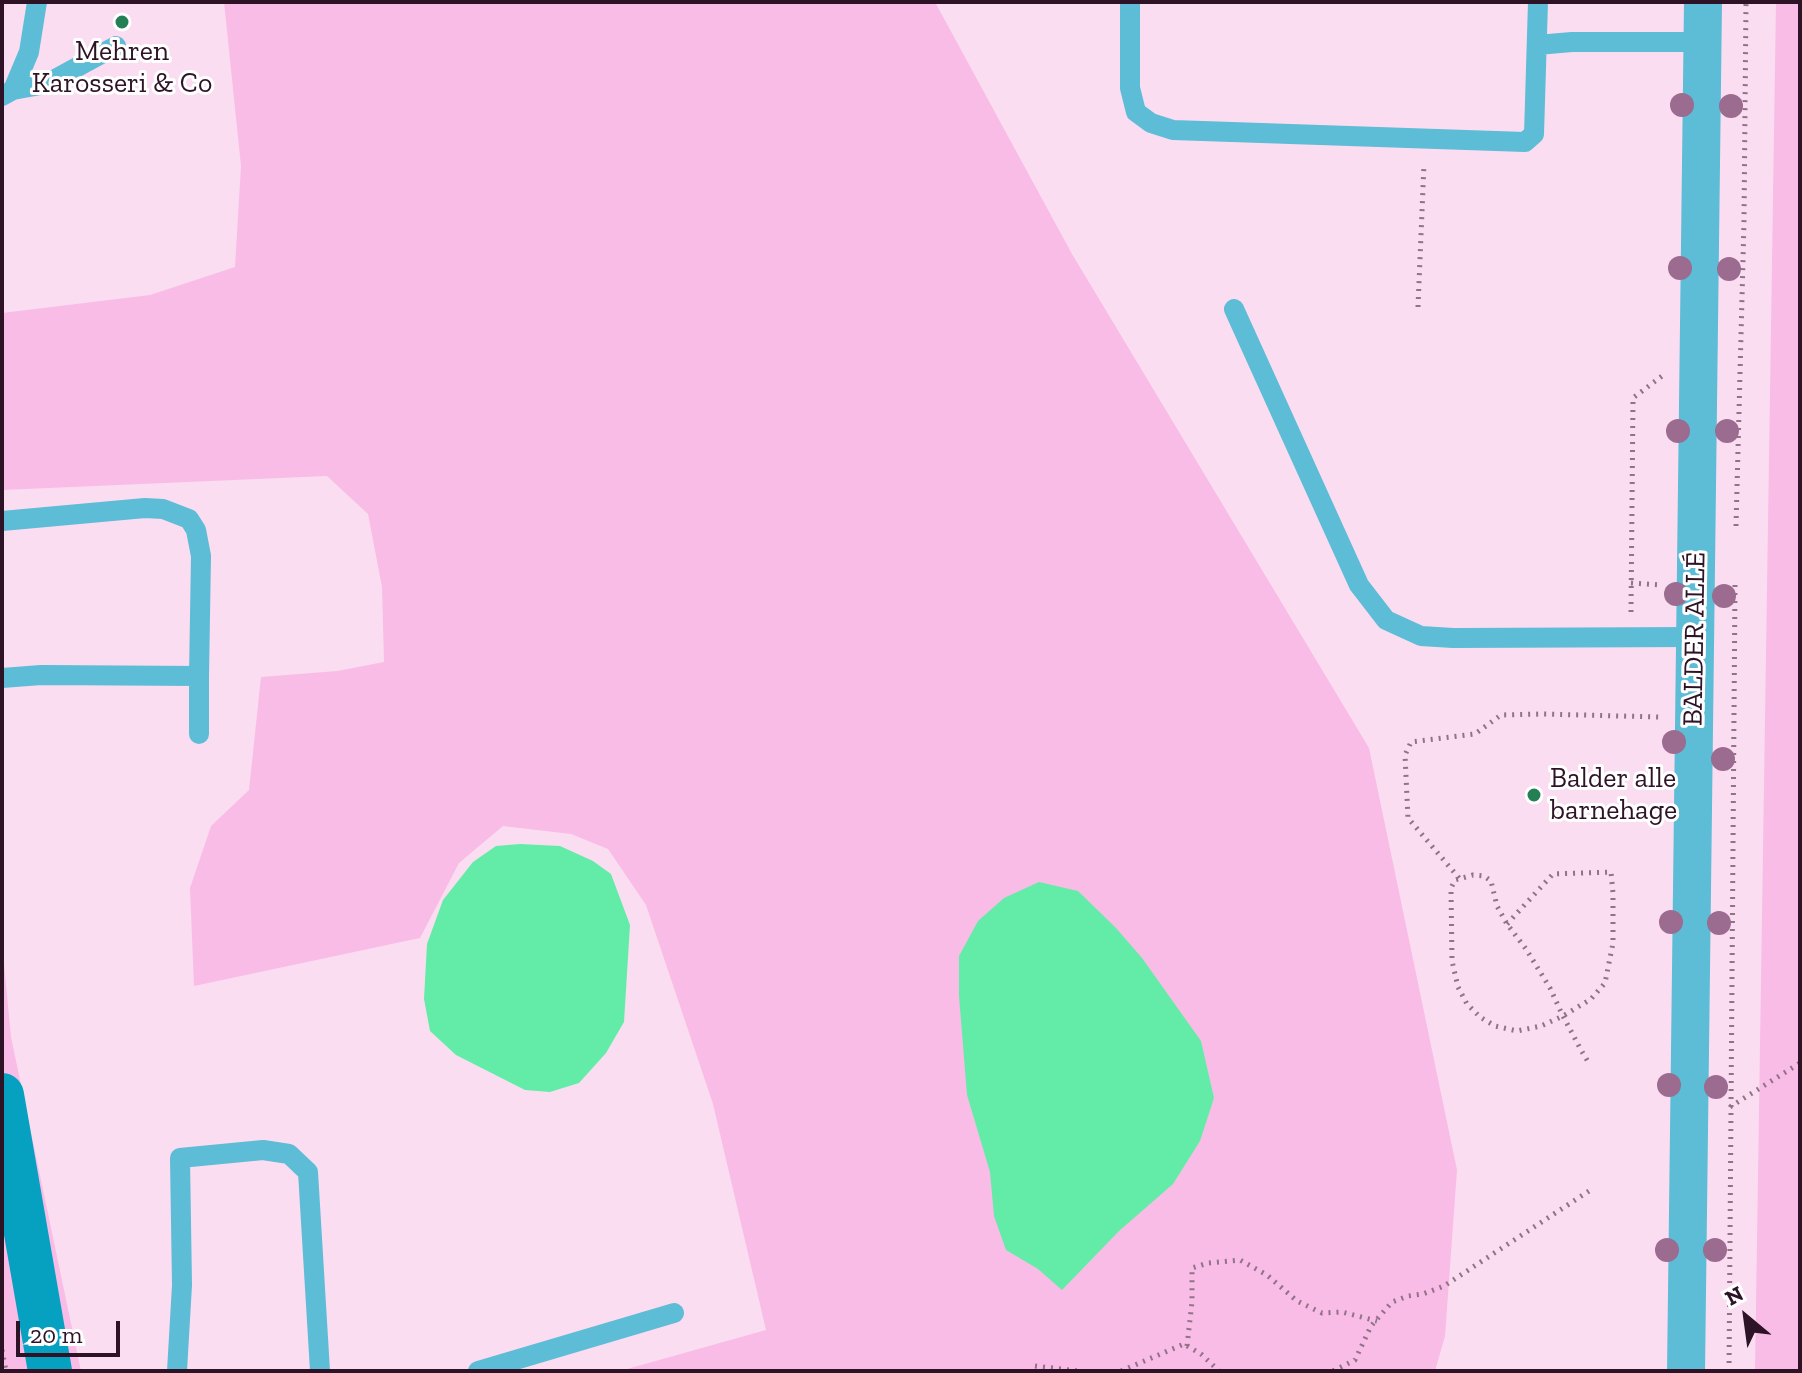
<!DOCTYPE html>
<html>
<head>
<meta charset="utf-8">
<style>
  body { margin:0 }
  #map { position:relative; width:1802px; height:1373px; overflow:hidden; background:#fbddf1; font-family:"Zilla Slab",serif }
  canvas { display:block }
  .frame { position:absolute; inset:0; border:4px solid #2e1327; pointer-events:none }
  .north { position:absolute; left:1706px; top:1277px; width:80px; height:80px; -webkit-text-stroke:6px #fff; paint-order:stroke; rotate:331deg; font-size:22px; font-weight:700; line-height:32px; text-align:center; color:#2e1327 }
  .north::after { content:''; display:block; margin:auto; width:28px; height:36px; background:#2e1327; clip-path:polygon(50% 0,100% 100%,50% 72%,0 100%) }
  .scale { position:absolute; left:16px; top:1321px; width:104px; height:36px; box-sizing:border-box; border:4px solid #2e1327; border-top:0; padding-left:10px; font-size:24px; line-height:28px; white-space:nowrap; color:#2e1327; -webkit-text-stroke:6px #fff; paint-order:stroke }
</style>
</head>
<body>
<div id="map">
<canvas width="1802" height="1373"></canvas>
<div class="frame"></div>
<div class="north">N</div>
<div class="scale">20 m</div>
</div>
<script>
const c = document.querySelector('canvas').getContext('2d');
c.lineJoin = 'round';
function fill(path, color) {
  c.fillStyle = color;
  c.fill(path, 'evenodd');
}
function shape(rows) {
  const path = new Path2D();
  for (const r of rows) {
    path.moveTo(r[0], r[1]);
    for (let i = 2; i < r.length; i += 2) path.lineTo(r[i], r[i + 1]);
  }
  return path;
}
function strokePath(path, color, width, dash) {
  c.strokeStyle = color;
  c.lineWidth = width;
  c.lineCap = dash ? 'butt' : 'round';
  c.setLineDash(dash || []);
  c.stroke(path);
}
function drawText(font, color, halo, rows, align = 'center') {
  c.font = font + ' "Zilla Slab",serif';
  c.lineWidth = 6;
  c.setLineDash([]);
  c.textBaseline = 'middle';
  c.strokeStyle = halo;
  c.fillStyle = color;
  for (const [text, x, y, turn = 0] of rows) {
    c.save();
    c.translate(x, y);
    c.rotate((+turn || 0) * Math.PI / 180);
    c.textAlign = isNaN(turn) ? turn : align;
    if (halo) c.strokeText(text, 0, 0);
    c.fillText(text, 0, 0);
    c.restore();
  }
}
fill(shape([
  [224,2,935,2,1072,254,1369,748,1457,1170,1445,1336,1435,1371,620,1371,766,1330,713,1104,646,905,608,849,571,834,503,826,459,863,420,938,194,986,190,888,211,826,249,790,261,677,337,671,384,662,382,587,368,514,327,476,2,490,2,313,150,295,235,267,241,166],
  [1776,2,1800,2,1800,1371,1755,1371],
  [2,943,11,1037,81,1371,2,1371]
]), '#f9bce6');
fill(shape([
  [520,844,560,846,593,861,611,874,630,925,624,1022,606,1053,579,1083,550,1092,525,1090,456,1055,430,1031,424,999,427,944,443,900,473,862,496,846],
  [1039,882,1078,891,1116,928,1142,958,1201,1041,1214,1098,1200,1141,1173,1184,1119,1231,1062,1290,1038,1269,1006,1250,994,1216,990,1172,967,1095,959,996,959,956,978,921,1004,898]
]), '#63eca7');
strokePath(shape([
  [1418,307,1424,164],
  [1736,526,1744,222,1746,2],
  [1631,583,1662,585],
  [1631,612,1633,398,1662,376],
  [1459,878,1408,818,1405,755,1411,742,1475,734,1501,715,1542,714,1660,717],
  [1507,924,1553,874,1611,872,1613,893,1613,943,1605,983,1591,999,1563,1016,1541,1026,1517,1031,1495,1026,1480,1017,1467,1004,1458,987,1452,961,1451,888,1455,880,1473,875,1484,876,1491,881,1497,906,1507,924,1526,949,1550,988,1561,1012,1563,1016,1581,1050,1590,1065],
  [1730,1107,1800,1063],
  [1187,1346,1192,1302,1192,1268,1208,1263,1240,1260,1267,1275,1297,1301,1322,1313,1342,1312,1377,1321],
  [2,1350,6,1371],
  [1035,1366,1078,1371],
  [1121,1371,1184,1344,1201,1354,1219,1371],
  [1333,1371,1355,1360,1371,1326,1392,1302,1408,1296,1423,1294,1444,1286,1592,1189],
  [1729,1371,1735,584]
]), '#907387', 5, [2, 6]);
strokePath(shape([
  [1130,2,1130,88,1136,112,1151,123,1173,130,1525,142,1534,134,1538,2],
  [1537,45,1572,42,1702,42],
  [13,90,29,52,37,2],
  [2,96,13,90,46,84,116,46],
  [1234,309,1359,585,1386,620,1421,636,1453,638,1695,637],
  [2,521,145,508,163,509,189,519,196,530,201,556,199,676],
  [2,678,41,675,199,676,199,734],
  [177,1371,182,1285,180,1158,263,1150,289,1154,308,1172,320,1371],
  [478,1371,674,1313]
]), '#5dbcd6', 20);
strokePath(shape([
  [1686,1371,1703,2]
]), '#5dbcd6', 38);
strokePath(shape([
  [2,1095,50,1371]
]), '#06a1c0', 44);
c.fillStyle = '#9b6b90';
for (const [x, y] of [
  [1682,105],
  [1731,106],
  [1680,268],
  [1729,269],
  [1678,431],
  [1727,431],
  [1676,594],
  [1724,596],
  [1674,742],
  [1723,759],
  [1671,922],
  [1719,923],
  [1669,1085],
  [1716,1087],
  [1667,1250],
  [1715,1250]
]) {
  c.beginPath();
  c.arc(x, y, 12, 0, 2 * Math.PI);
  c.fill();
}
for (const [x, y, r, color] of [
  [122,22,8,"#257f54"],
  [1534,795,8,"#257f54"]
]) {
  const dot = new Path2D();
  dot.arc(x, y, r, 0, 2 * Math.PI);
  c.fillStyle = color;
  c.fill(dot);
  strokePath(dot, '#fff', 3);
}
drawText('28px', '#2e1327', '#fff', [
  ["Mehren",122,52],
  ["Karosseri & Co",122,84],
  ["Balder alle",1550,779,"left"],
  ["barnehage",1550,811,"left"]
]);
drawText('28px', '#2e1327', '#fff', [
  ["BALDER ALLÉ",1695,639,-89]
]);
</script>
</body>
</html>
